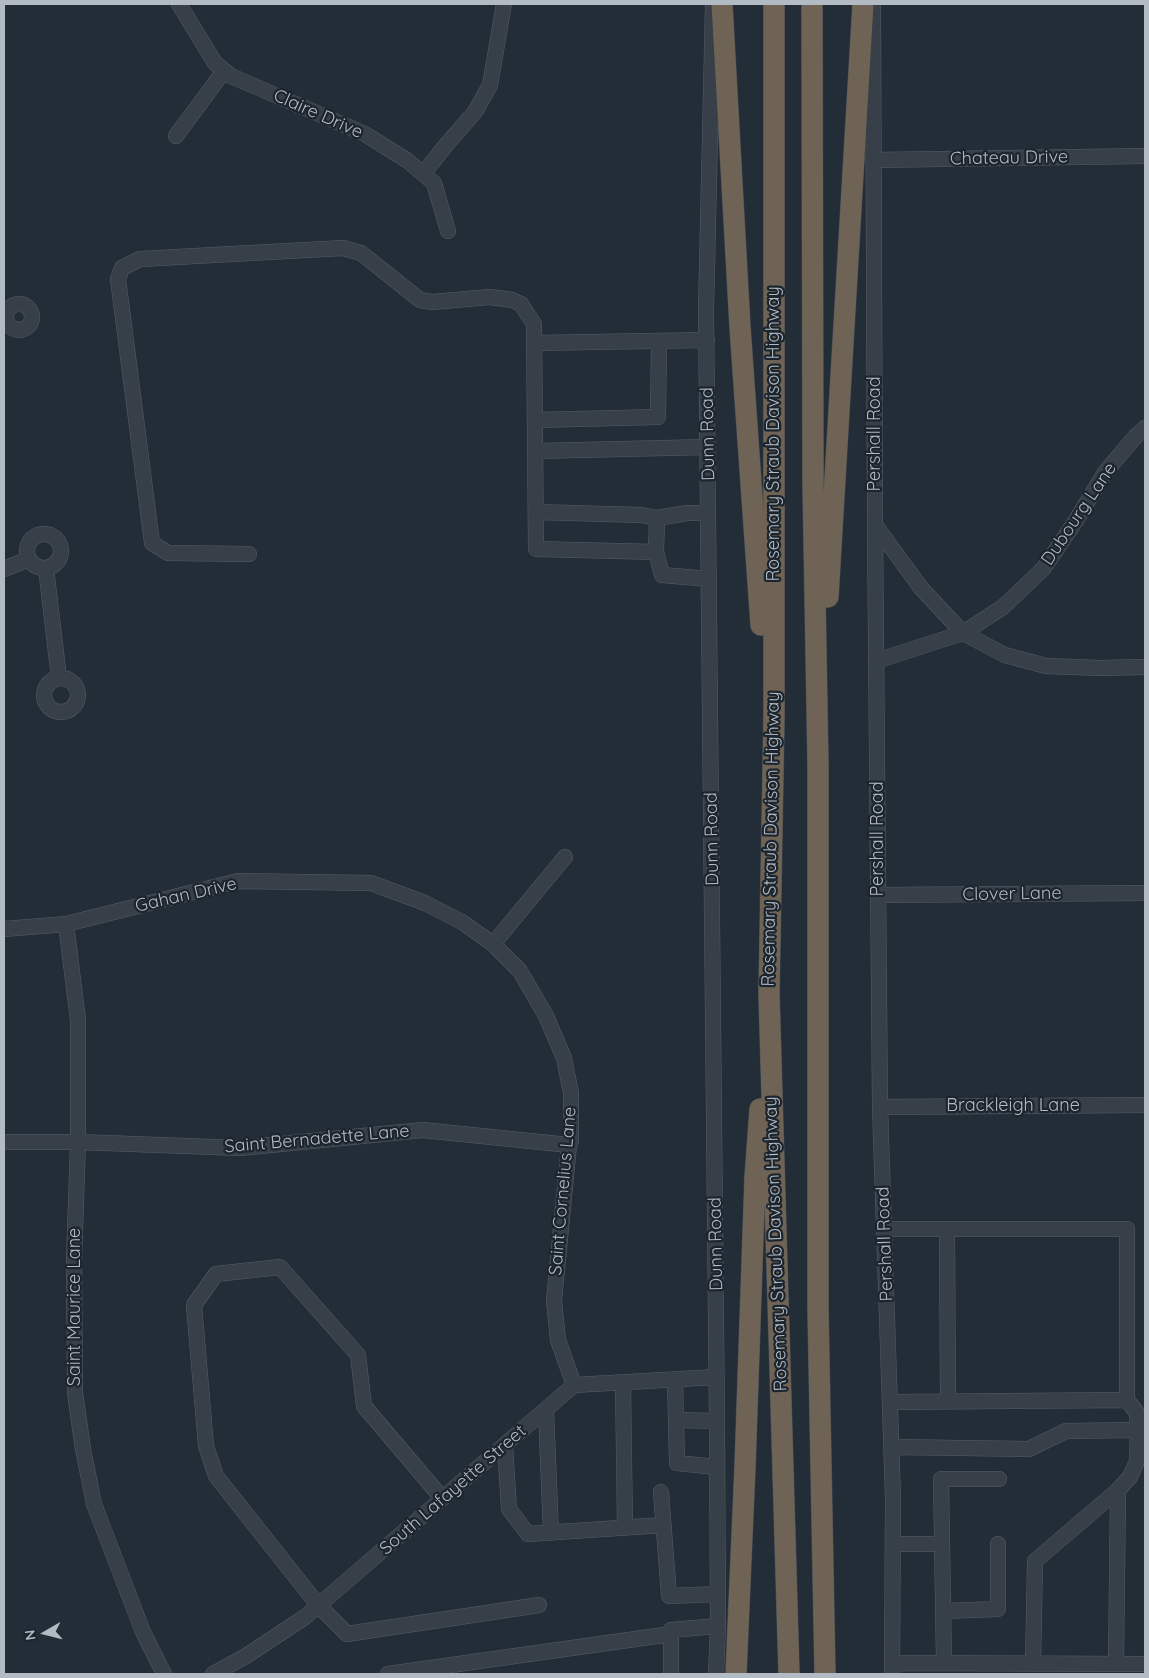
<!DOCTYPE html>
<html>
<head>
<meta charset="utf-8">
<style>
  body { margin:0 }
  #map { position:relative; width:1149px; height:1678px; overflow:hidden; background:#232d38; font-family:Quicksand,sans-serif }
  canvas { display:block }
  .frame { position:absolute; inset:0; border:5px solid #b2bac4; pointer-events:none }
  .north { position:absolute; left:20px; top:1608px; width:50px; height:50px; -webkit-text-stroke:4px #1c242d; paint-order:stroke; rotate:262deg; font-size:14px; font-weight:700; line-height:20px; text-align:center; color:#b2bac4 }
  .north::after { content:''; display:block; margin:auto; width:18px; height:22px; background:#b2bac4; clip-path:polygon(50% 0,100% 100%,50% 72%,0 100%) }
</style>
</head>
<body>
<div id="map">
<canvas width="1149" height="1678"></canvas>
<div class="frame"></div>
<div class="north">N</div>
</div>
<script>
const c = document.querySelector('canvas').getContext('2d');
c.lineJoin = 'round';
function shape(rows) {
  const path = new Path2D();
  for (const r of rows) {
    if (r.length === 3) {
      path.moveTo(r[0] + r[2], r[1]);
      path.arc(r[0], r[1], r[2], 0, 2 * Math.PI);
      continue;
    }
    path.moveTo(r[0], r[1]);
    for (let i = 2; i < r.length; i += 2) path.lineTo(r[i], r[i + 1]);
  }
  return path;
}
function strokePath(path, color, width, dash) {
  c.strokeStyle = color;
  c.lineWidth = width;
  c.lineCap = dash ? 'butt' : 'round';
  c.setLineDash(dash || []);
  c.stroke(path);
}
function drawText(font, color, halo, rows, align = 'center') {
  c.font = font + ' Quicksand,sans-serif';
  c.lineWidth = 4.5;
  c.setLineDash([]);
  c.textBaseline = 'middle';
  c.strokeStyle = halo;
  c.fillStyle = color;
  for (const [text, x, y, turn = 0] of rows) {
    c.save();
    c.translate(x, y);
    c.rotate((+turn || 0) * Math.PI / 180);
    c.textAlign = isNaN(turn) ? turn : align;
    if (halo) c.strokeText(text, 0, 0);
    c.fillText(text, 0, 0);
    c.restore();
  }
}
const minor = shape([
  [179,4,215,63,231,76,365,134,408,161,434,183,448,231],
  [713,4,706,311,717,1421,718,1626,716,1674],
  [873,4,875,525,880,1107,893,1498,892,1674],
  [176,136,224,71],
  [873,160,1145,156],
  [423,174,446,145,475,112,490,85,504,4],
  [19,317,13],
  [534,343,707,340],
  [535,420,658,417,659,341],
  [535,451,708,447],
  [536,512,641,515,657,518,687,513,708,513],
  [657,518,656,552,662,575,709,579],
  [875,525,921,588,963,633,1005,655,1046,666,1100,668,1145,667],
  [44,551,17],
  [249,554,168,553,152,543,118,279,122,268,140,259,343,248,361,253,420,300,432,302,490,297,512,300,521,304,534,324,536,549,656,552],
  [46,568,59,678],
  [4,569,29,559],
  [876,661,963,633,1003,607,1043,569,1075,522,1106,471,1136,436,1145,428],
  [61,695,17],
  [878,895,1145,893],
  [66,924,78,1020,78,1142,74,1262,75,1393,83,1449,94,1504,143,1632,164,1674],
  [4,929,66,924,238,881,371,883,425,903,462,922,493,944,520,971,546,1016,564,1058,571,1093,571,1141,569,1145,554,1301,558,1340,574,1385],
  [493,944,565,857],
  [880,1107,1145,1105],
  [4,1142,78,1142,240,1148,423,1130,569,1145],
  [885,1229,1127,1229,1127,1400,890,1402],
  [947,1229,948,1401],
  [675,1380,677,1463,717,1467],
  [623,1383,625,1528],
  [546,1410,551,1533],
  [676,1420,717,1421],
  [505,1445,509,1509,528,1534,664,1525],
  [892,1447,1029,1449,1066,1431,1138,1430],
  [661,1492,669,1596,718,1594],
  [442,1498,364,1406,358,1355,280,1267,216,1274,194,1305,206,1446,216,1476,318,1605,347,1634,539,1605],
  [893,1544,942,1544],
  [943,1611,998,1609,998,1544],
  [892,1663,1145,1664],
  [944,1663,941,1479,999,1479],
  [1033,1664,1035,1561,1118,1490,1130,1477,1137,1461,1138,1430,1137,1413,1127,1400],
  [1116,1664,1118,1490],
  [213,1674,246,1656,305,1617,574,1385,717,1377],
  [388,1674,671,1634],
  [671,1674,671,1630,718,1626]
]);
const highway = shape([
  [722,4,740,327,761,625],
  [774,4,774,716,769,994,789,1674],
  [812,4,813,483,818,765,818,1309,825,1674],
  [828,597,863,4],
  [736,1674,745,1467,755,1177,760,1109]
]);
strokePath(minor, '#555d66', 16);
strokePath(highway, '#424a53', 22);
strokePath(minor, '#373f48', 15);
strokePath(highway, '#6e6354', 21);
drawText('18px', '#b2bac4', '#1c242d', [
  ["Claire Drive",318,114,24],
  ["Chateau Drive",1009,158,-1],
  ["Dunn Road",708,434,-91],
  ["Rosemary Straub Davison Highway",774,434,-90],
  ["Pershall Road",875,434,-90],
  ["Dubourg Lane",1079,514,-56],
  ["Dunn Road",712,839,-91],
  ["Rosemary Straub Davison Highway",771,839,-89],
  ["Pershall Road",878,839,-90],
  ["Clover Lane",1012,894,-1],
  ["Gahan Drive",186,895,-13],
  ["Brackleigh Lane",1013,1106],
  ["Saint Bernadette Lane",317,1139,-5],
  ["Saint Cornelius Lane",563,1191,-85],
  ["Dunn Road",716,1244,-91],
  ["Rosemary Straub Davison Highway",776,1244,-92],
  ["Pershall Road",885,1244,-92],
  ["Saint Maurice Lane",75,1307,-90],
  ["South Lafayette Street",453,1490,-41]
]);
</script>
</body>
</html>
